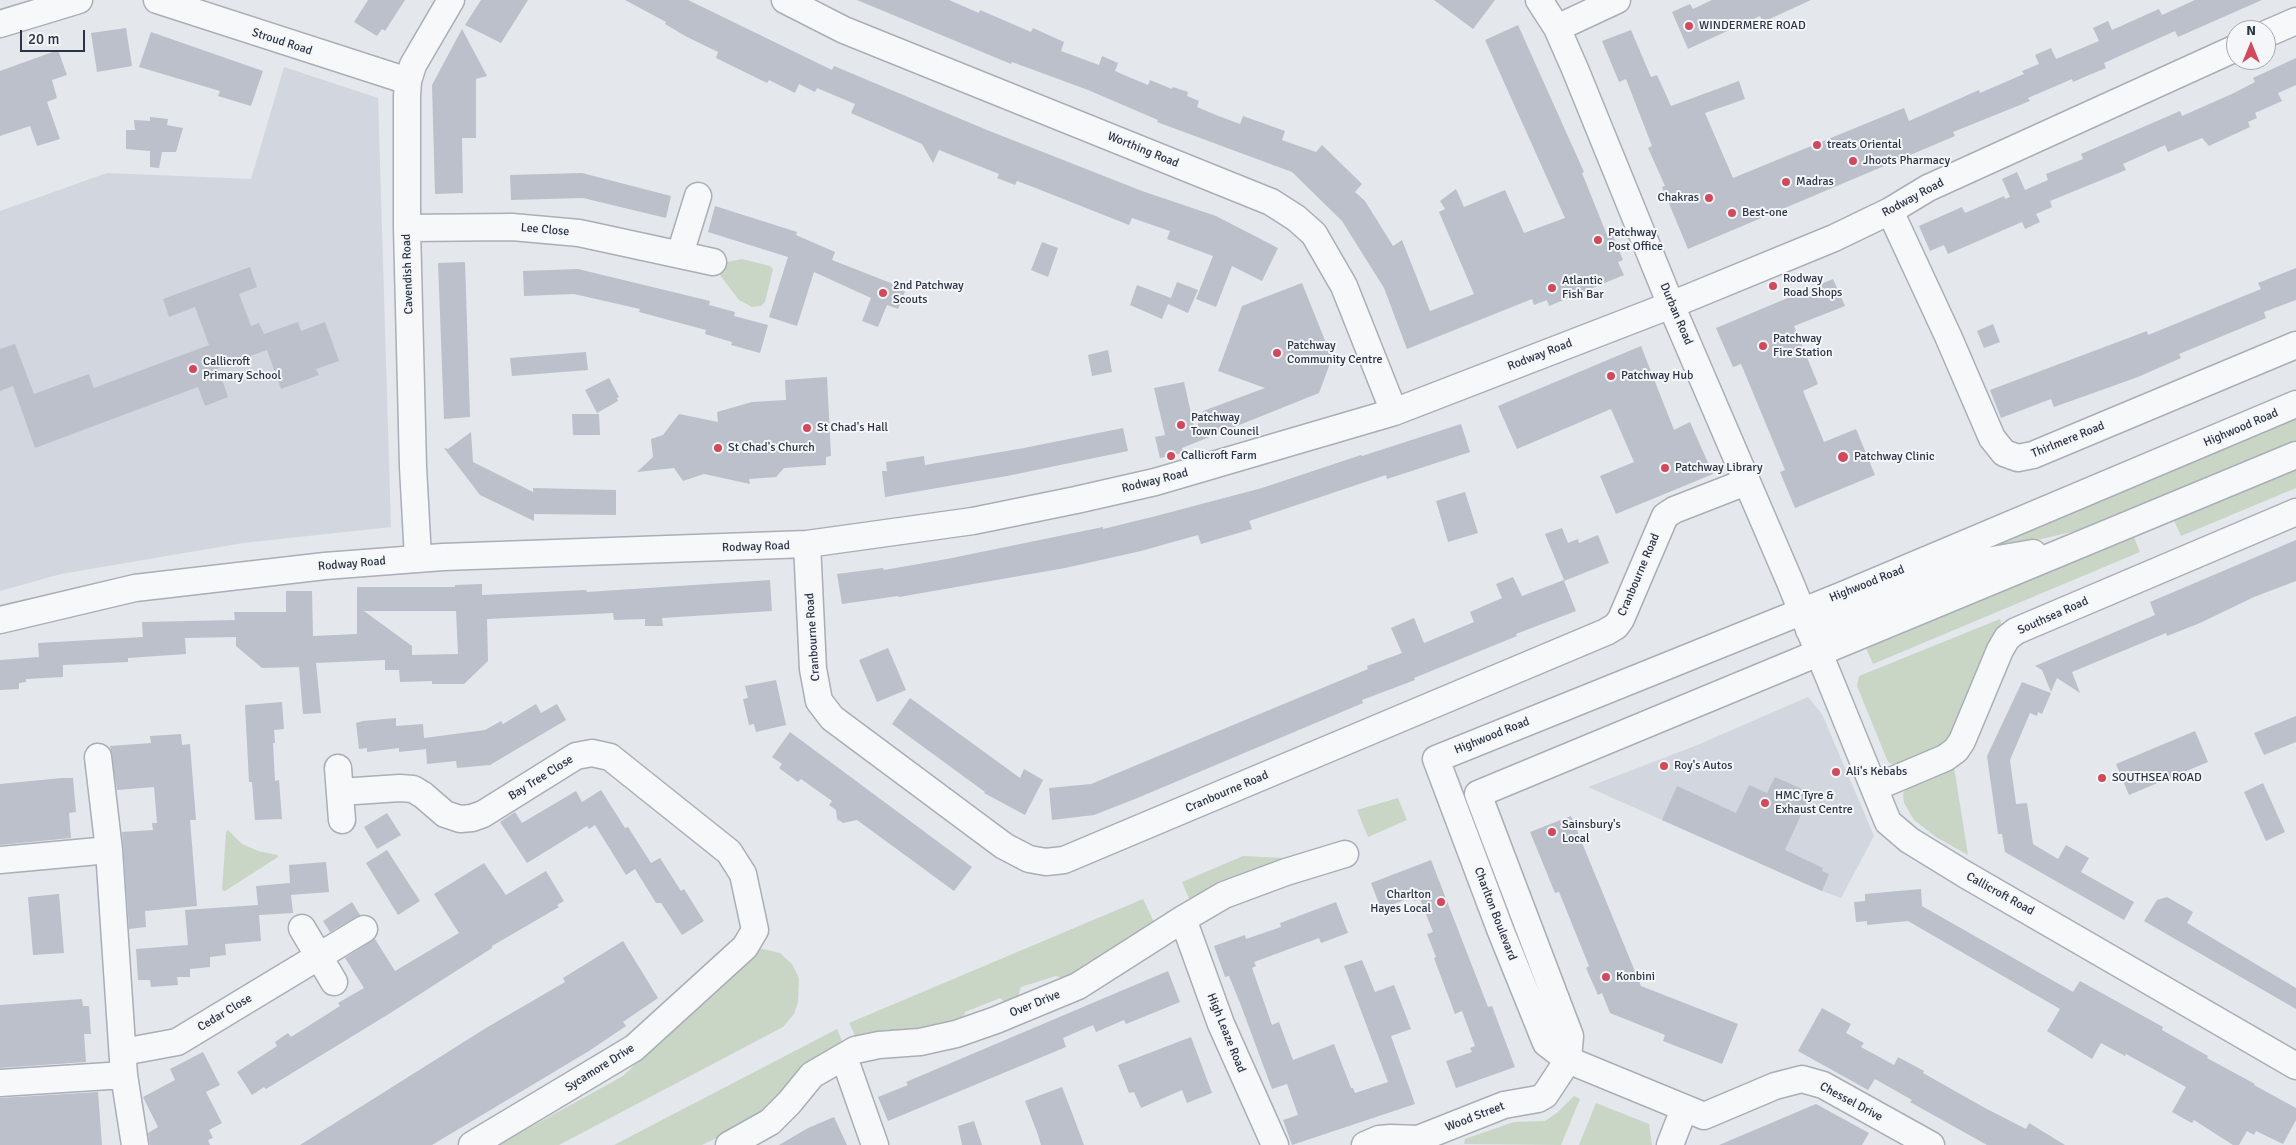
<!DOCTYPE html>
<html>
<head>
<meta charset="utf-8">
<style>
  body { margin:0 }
  #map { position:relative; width:2296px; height:1145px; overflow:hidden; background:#e4e7ec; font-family:Signika,sans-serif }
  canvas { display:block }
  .north { position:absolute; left:2226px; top:20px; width:50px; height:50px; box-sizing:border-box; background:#f4f6f9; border:1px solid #a4a8b1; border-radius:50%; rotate:0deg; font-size:14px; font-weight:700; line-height:20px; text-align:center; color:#2b3445 }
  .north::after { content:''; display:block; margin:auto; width:18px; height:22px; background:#d1495b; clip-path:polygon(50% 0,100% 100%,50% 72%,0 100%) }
  .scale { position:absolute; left:20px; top:30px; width:65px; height:22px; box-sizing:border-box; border:2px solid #2b3445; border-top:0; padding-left:6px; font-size:15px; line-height:18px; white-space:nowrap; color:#2b3445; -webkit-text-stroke:4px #f4f6f9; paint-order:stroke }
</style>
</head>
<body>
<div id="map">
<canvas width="2296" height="1145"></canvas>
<div class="north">N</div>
<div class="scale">20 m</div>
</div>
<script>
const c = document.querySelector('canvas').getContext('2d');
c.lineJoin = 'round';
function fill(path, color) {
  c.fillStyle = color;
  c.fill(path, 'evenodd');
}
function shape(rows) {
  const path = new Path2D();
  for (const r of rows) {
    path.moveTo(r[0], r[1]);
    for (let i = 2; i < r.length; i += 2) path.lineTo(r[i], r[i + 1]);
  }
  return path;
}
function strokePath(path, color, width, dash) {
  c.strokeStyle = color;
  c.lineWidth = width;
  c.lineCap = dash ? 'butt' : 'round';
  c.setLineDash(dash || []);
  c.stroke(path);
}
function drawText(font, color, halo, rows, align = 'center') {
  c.font = font + ' Signika,sans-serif';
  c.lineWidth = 4;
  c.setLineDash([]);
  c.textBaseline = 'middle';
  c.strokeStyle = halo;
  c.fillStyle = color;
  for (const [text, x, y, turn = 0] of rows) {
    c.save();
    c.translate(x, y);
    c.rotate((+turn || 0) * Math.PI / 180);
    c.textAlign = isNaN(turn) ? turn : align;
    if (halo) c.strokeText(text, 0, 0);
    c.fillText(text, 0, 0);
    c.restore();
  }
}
fill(shape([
  [284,67,378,98,391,527,243,543,61,574,0,591,0,211,107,173,251,179],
  [1808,697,1822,714,1874,836,1841,898,1822,891,1588,787,1695,746]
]), '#d2d6de');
fill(shape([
  [742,259,770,266,773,269,765,302,761,306,752,307,739,300,719,274,717,267,722,263],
  [2296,417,2296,442,2092,527,1983,553,1982,547],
  [2296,467,2296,488,2181,536,2173,518],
  [2133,535,2140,552,1873,664,1865,646],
  [2000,619,2002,626,1960,719,1946,742,1901,763,1894,765,1888,762,1857,686,1859,676],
  [1954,767,1968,855,1936,837,1914,820,1904,803,1903,794,1907,785],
  [1398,798,1407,820,1368,837,1357,810],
  [228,830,242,844,258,851,277,855,278,857,225,891,222,890,226,832],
  [1243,856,1284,858,1313,857,1191,903,1182,882],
  [1143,899,1154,922,1068,980,1056,976,1021,987,1016,1003,1008,1005,1000,998,965,1012,961,1025,925,1030,901,1029,859,1044,849,1023],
  [758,948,780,953,792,964,799,978,798,1002,794,1014,783,1027,559,1145,498,1145,623,1076,747,954],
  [837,1029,846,1051,771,1112,762,1110,748,1123,702,1145,614,1145],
  [1574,1096,1580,1099,1561,1145,1464,1144,1465,1139,1514,1122,1545,1121,1558,1112],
  [1596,1103,1649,1124,1652,1145,1579,1145]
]), '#c9d6c5');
fill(shape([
  [368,0,405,0,385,31,382,29,377,36,354,22],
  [481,0,528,0,501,43,465,25],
  [625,0,688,0,832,70,834,66,987,130,1142,191,1216,216,1278,248,1262,281,1232,266,1216,307,1196,299,1213,256,1167,239,1170,231,1132,218,1129,225,1033,187,1017,181,1015,185,997,178,999,174,939,150,933,163,922,144,851,113,855,104,817,88,815,92,799,84,795,93,769,80,767,83,716,58,718,52,687,37,665,24,666,22],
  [857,0,949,0,979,13,980,10,1031,32,1033,28,1064,42,1061,51,1099,65,1102,56,1118,63,1115,71,1131,78,1148,85,1150,80,1172,89,1173,87,1188,92,1187,96,1199,101,1197,107,1216,115,1240,124,1243,116,1285,131,1282,140,1316,152,1322,145,1362,184,1355,192,1365,201,1393,246,1402,240,1430,311,1474,294,1439,212,1445,209,1440,201,1456,189,1464,207,1505,190,1524,233,1565,218,1485,40,1518,25,1584,172,1582,173,1607,235,1612,233,1623,260,1618,262,1624,275,1549,306,1547,300,1534,305,1532,299,1407,349,1384,288,1342,221,1292,172,1157,122,1158,120,1088,90,1012,62,1011,64],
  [1434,0,1495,0,1473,29],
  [1712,0,1811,0,1763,22,1760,16,1688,49,1672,12,1690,4,1693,9],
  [2195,0,2262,0,2178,37,2175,31,2104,63,2106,68,2089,75,2073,82,2072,79,2028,98,2030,101,1953,132,1955,136,1688,249,1662,187,1665,186,1648,148,1652,146,1626,79,1619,82,1602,41,1631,30,1651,77,1657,75,1671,106,1739,81,1745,99,1705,113,1733,178,1904,108,1909,121,1979,90,1980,93,2024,74,2022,71,2039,64,2035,55,2051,48,2056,59,2099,41,2093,28,2108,21,2112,30,2159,9,2162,15],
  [126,28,132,66,97,72,91,33],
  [462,29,487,76,476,79,476,138,462,138,463,193,435,194,432,85],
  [151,32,263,71,251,106,218,96,220,91,139,67],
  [58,50,67,75,52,80,57,98,47,102,60,139,37,146,30,126,0,136,0,71],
  [2296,58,2296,85,2278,93,2282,101,2255,113,2257,118,2248,122,2250,127,2209,146,2202,138,2168,152,2165,145,2123,164,2126,170,2050,201,2052,207,2036,214,2040,222,2025,229,2022,222,1948,254,1944,245,1930,251,1919,226,1962,207,1965,213,2004,196,2005,199,2010,197,2002,179,2017,172,2025,190,2048,180,2046,174,2083,159,2081,154,2180,111,2182,116,2234,93,2255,82,2253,78],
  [150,117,168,119,167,125,183,128,176,152,162,152,159,168,150,167,150,151,126,149,126,130,135,130,134,120,150,121],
  [582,173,671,196,666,218,583,198,511,200,510,175],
  [715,206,797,232,796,235,835,252,832,260,906,289,898,309,887,305,878,327,862,321,871,298,814,272,797,326,769,317,788,257,708,232],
  [1042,242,1058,248,1048,277,1031,270],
  [465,262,470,417,444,419,438,263],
  [250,267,257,287,239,294,251,326,259,323,264,334,298,322,301,331,325,322,339,361,316,369,319,375,281,389,267,350,218,368,228,397,205,406,198,387,35,448,13,386,0,391,0,349,15,344,34,394,89,374,94,388,209,345,195,307,169,317,163,299],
  [2296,268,2296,300,2264,312,2266,318,2179,354,2181,358,2138,377,2054,407,2051,399,2001,418,1990,390,2147,331,2148,335,2261,289,2258,283],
  [578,269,710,301,709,305,735,312,734,316,768,325,760,353,731,345,732,342,705,334,706,330,639,312,640,309,574,294,524,296,523,271],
  [1833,279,1845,306,1794,326,1818,384,1803,391,1824,442,1856,429,1875,475,1795,508,1780,472,1785,470,1741,364,1733,367,1716,328],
  [1177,282,1198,290,1188,313,1168,304,1162,319,1130,305,1137,285,1171,298],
  [1302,283,1332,358,1319,393,1182,448,1183,453,1160,458,1155,437,1165,435,1154,388,1184,382,1195,431,1203,411,1265,388,1218,371,1242,306],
  [1993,324,2000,342,1984,348,1977,331],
  [1641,346,1674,430,1690,422,1713,474,1616,514,1600,476,1634,462,1611,409,1517,449,1498,406],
  [1108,350,1112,372,1092,376,1088,355],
  [586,352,588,370,512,376,510,358],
  [827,377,831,456,826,457,826,465,784,468,776,477,749,479,750,484,704,474,683,481,674,468,637,472,653,457,651,439,663,435,679,414,718,422,717,412,752,402,786,400,785,380],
  [609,378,619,397,617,398,618,401,597,413,585,390],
  [572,414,599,414,600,435,573,435],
  [1461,424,1470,452,1387,479,1386,475,1249,521,1252,529,1201,544,1198,535,1141,551,1065,568,899,597,898,596,842,604,837,574,883,568,884,570,947,559,1103,527,1103,529,1156,516,1262,488,1361,455,1362,456],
  [1123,428,1128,451,1007,476,885,497,882,471,887,471,886,462,924,456,925,465,1024,448],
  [471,432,473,462,533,492,533,488,616,490,616,515,534,514,534,521,480,495,444,448,448,449],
  [1465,492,1478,533,1448,542,1436,501],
  [1562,528,1568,543,1578,539,1579,543,1598,535,1609,563,1564,581,1576,611,1516,634,1517,636,1414,678,1415,680,1362,700,1363,703,1135,799,1094,815,1052,820,1049,788,1091,784,1368,669,1367,666,1402,653,1391,628,1414,618,1424,643,1474,622,1470,612,1502,598,1496,584,1513,577,1522,596,1564,580,1545,534],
  [2296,540,2296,581,2254,597,2200,623,2167,636,2166,633,2072,672,2080,693,2057,678,2051,692,2042,670,2035,666,2155,615,2150,602],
  [770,580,772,611,662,618,663,626,645,626,645,619,614,620,613,613,487,619,488,661,464,684,432,684,432,681,400,682,399,670,385,670,385,660,316,663,321,713,303,714,299,667,262,668,236,646,236,637,185,638,186,654,128,658,128,662,63,665,63,677,26,679,26,682,19,683,19,689,0,690,0,660,39,657,38,643,143,637,142,622,235,620,234,612,286,612,286,591,312,591,313,636,357,634,357,587,455,587,455,585,482,584,482,595,586,590,587,592],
  [364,611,456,611,458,654,412,655,412,646],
  [888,648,906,690,877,702,859,660],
  [776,680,786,725,756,732,754,724,749,725,743,699,748,698,745,686],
  [2022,682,2051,693,2042,714,2038,712,2037,716,2030,713,2010,760,2016,804,2027,803,2033,844,2058,859,2066,845,2089,858,2081,872,2134,902,2124,920,2005,852,2002,834,1998,834,1987,756],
  [910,698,1020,778,1024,769,1043,780,1025,815,984,793,985,792,892,724],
  [282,702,284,729,274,730,275,743,273,743,275,781,279,780,282,819,255,820,252,782,249,782,245,705],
  [536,704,541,713,557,704,566,720,490,765,457,768,456,761,427,764,426,749,399,752,399,748,367,752,367,748,359,749,356,723,363,721,396,718,396,726,423,724,424,738,485,730,501,721,503,724],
  [2296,716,2296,742,2264,755,2254,733],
  [2195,731,2208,762,2129,795,2116,764],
  [790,732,972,867,954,891,857,820,843,823,837,819,836,810,829,805,832,801,801,779,798,782,779,768,782,764,772,757],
  [181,734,182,745,190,744,196,820,190,820,197,906,145,911,146,927,129,929,122,832,153,830,152,823,157,823,154,787,117,790,110,746,151,743,150,736],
  [1775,777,1811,793,1785,850,1823,868,1822,871,1829,874,1822,891,1662,820,1677,786,1736,813,1749,785,1767,793],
  [62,778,73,778,76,812,69,813,71,838,0,845,0,784],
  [2263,783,2285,832,2266,841,2244,792],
  [601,790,625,828,628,827,651,863,660,858,681,891,684,889,704,921,682,935,661,903,656,903,635,869,626,875,595,825,589,829,587,826,527,863,500,822,515,812,522,823,576,791,582,802],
  [387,813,401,835,377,849,364,827],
  [1571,816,1641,986,1738,1024,1722,1064,1663,1041,1665,1035,1610,1013,1602,993,1598,995,1586,968,1589,966,1559,892,1555,893,1530,832],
  [387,850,420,901,398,915,366,863],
  [1431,860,1488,1007,1492,1006,1515,1067,1456,1088,1446,1061,1472,1052,1470,1048,1475,1046,1462,1011,1455,1014,1434,958,1436,957,1427,934,1433,932,1420,899,1414,901,1412,897,1381,909,1371,883],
  [326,862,329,892,291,895,293,913,259,915,261,941,225,944,226,955,210,957,210,967,190,969,190,977,177,977,178,985,151,987,150,980,138,980,136,949,188,945,185,910,258,905,256,886,290,883,289,865],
  [484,863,506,895,546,871,564,901,557,905,559,907,492,946,492,948,392,1012,266,1089,264,1087,252,1095,237,1072,277,1046,275,1042,288,1033,291,1037,340,1006,338,1003,364,988,345,958,375,939,395,971,459,933,434,894],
  [1921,889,1922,906,2073,992,2080,981,2163,1027,2162,1030,2208,1056,2207,1058,2255,1084,2254,1085,2296,1108,2296,1120,2283,1144,2256,1131,2254,1135,2247,1131,2239,1145,2233,1145,2194,1120,2192,1123,2190,1122,2172,1112,2186,1087,2126,1054,2125,1056,2101,1043,2092,1059,2047,1031,2060,1009,1908,921,1867,925,1867,921,1856,922,1854,902,1865,901,1865,894],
  [59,894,64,953,33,955,28,897],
  [2167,897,2193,912,2187,923,2296,988,2296,1009,2144,921,2157,900],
  [352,902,360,915,330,932,323,921],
  [1336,902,1348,933,1321,943,1319,938,1254,962,1256,966,1252,968,1272,1025,1279,1022,1293,1060,1334,1044,1351,1088,1353,1088,1355,1093,1388,1082,1344,966,1362,960,1375,992,1394,985,1411,1029,1391,1036,1415,1104,1292,1145,1283,1120,1298,1115,1287,1084,1272,1089,1240,1003,1229,976,1225,977,1214,946,1245,935,1246,939,1281,927,1280,923],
  [623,941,658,998,623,1022,626,1026,589,1051,432,1145,300,1145,486,1028,565,982,563,978],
  [1168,971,1180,1002,1126,1024,1124,1020,1096,1032,1093,1025,1063,1038,1066,1047,888,1121,878,1097,908,1085,906,1082],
  [82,999,83,1006,89,1006,91,1034,84,1034,86,1062,0,1068,0,1005],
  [1822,1008,1851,1024,1846,1033,1864,1043,1861,1047,1894,1065,1898,1057,1924,1071,1923,1073,1985,1108,2026,1129,2029,1123,2065,1145,1987,1145,1910,1102,1912,1100,1875,1079,1868,1090,1798,1051],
  [1191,1037,1212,1093,1187,1103,1182,1090,1141,1108,1134,1092,1129,1093,1118,1065],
  [203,1052,220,1085,206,1092,222,1123,209,1130,213,1138,208,1140,210,1145,150,1145,148,1133,158,1127,143,1097,175,1080,170,1069],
  [1062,1087,1074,1118,1084,1145,1041,1145,1037,1132,1025,1101],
  [98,1092,102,1145,0,1145,0,1098],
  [1816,1104,1869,1133,1862,1145,1719,1145],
  [834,1117,847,1145,779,1145,808,1128],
  [974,1121,982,1145,962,1145,958,1126]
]), '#bbc0ca');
const street = shape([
  [157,0,408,81],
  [785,0,844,30,1271,202,1296,218,1314,234,1344,286,1394,412],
  [1539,0,1557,28,1575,69,1671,305,1790,582,1888,822,1909,840,1966,875,2296,1066],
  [0,24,79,0],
  [1557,28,1617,0],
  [2266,34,2296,21],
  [1890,211,1948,336,1992,438,2004,453,2018,458,2033,455,2296,345],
  [407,228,512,227,579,233,713,262],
  [680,254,698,196],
  [807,544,813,669,819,701,832,718,1004,846,1029,859,1046,862,1064,860,1606,632,1616,626,1621,619,1665,516,1674,510,1746,482],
  [418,558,413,467,407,228,407,96,408,81,413,65,451,0],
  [0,620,135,588,325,566,443,557,807,544,973,521,1076,500,1155,482,1394,412,1671,305,1834,238,1890,211,1928,188,2236,48],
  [1809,630,1981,562,2033,553],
  [98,757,109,850,124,1075,135,1145],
  [338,768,342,820],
  [1874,788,1945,758,1956,750,1962,741,2000,650,2007,638,2016,631,2296,512],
  [340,792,400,788,413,789,423,795,445,814,460,819,472,818,483,814,576,756,592,753,610,757,729,852,743,874,755,930,745,947,634,1048,472,1145],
  [0,860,109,850],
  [1183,919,1221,1024,1275,1145],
  [302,928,334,982],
  [123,1052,177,1042,364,929],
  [844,1057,875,1145],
  [0,1083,124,1075],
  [729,1145,770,1122,789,1103,812,1075,855,1050,879,1045,920,1042,956,1034,996,1020,1078,986,1183,919,1224,895,1286,872,1345,854],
  [1365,1145,1379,1139,1391,1138,1418,1139,1504,1105,1538,1099,1545,1095,1568,1060,1570,1036,1478,794,2296,455],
  [1670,1145,1684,1109],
  [1931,1145,1823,1085,1802,1079,1775,1086,1704,1116,1568,1060,1546,1043,1500,929,1436,759,1843,595,2296,404]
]);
strokePath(street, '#a9aeb7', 29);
strokePath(street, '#f7f8fa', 26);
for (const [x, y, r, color] of [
  [1689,26,5,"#d1495b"],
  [1817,145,5,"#d1495b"],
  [1853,161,5,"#d1495b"],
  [1786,182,5,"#d1495b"],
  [1709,198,5,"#d1495b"],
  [1732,213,5,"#d1495b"],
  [1598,240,5,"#d1495b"],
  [1773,286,5,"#d1495b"],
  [1552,288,5,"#d1495b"],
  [883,293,5,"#d1495b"],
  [1763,346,5,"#d1495b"],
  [1277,353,5,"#d1495b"],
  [193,369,5,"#d1495b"],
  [1611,376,5,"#d1495b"],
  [1181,425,5,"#d1495b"],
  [807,428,5,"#d1495b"],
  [718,448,5,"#d1495b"],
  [1171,456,5,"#d1495b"],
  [1843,457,6,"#d1495b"],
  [1665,468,5,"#d1495b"],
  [1664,766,5,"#d1495b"],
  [1836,772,5,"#d1495b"],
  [2102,778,5,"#d1495b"],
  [1765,803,5,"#d1495b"],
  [1552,832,5,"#d1495b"],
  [1441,902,5,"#d1495b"],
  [1606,977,5,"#d1495b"]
]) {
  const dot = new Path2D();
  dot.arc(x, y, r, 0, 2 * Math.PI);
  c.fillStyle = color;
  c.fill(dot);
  strokePath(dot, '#f4f6f9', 2);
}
drawText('12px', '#2b3445', '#f4f6f9', [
  ["WINDERMERE ROAD",1699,26],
  ["treats Oriental",1827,145],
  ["Jhoots Pharmacy",1863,161],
  ["Madras",1796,182],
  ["Chakras",1699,198,"right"],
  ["Best-one",1742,213],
  ["Patchway",1608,233],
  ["Post Office",1608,247],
  ["Rodway",1783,279],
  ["Road Shops",1783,293],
  ["Atlantic",1562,281],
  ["Fish Bar",1562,295],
  ["2nd Patchway",893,286],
  ["Scouts",893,300],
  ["Patchway",1773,339],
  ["Fire Station",1773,353],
  ["Patchway",1287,346],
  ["Community Centre",1287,360],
  ["Callicroft",203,362],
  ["Primary School",203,376],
  ["Patchway Hub",1621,376],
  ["Patchway",1191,418],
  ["Town Council",1191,432],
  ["St Chad's Hall",817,428],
  ["St Chad's Church",728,448],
  ["Callicroft Farm",1181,456],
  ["Patchway Clinic",1854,457],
  ["Patchway Library",1675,468],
  ["Roy's Autos",1674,766],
  ["Ali's Kebabs",1846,772],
  ["SOUTHSEA ROAD",2112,778],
  ["HMC Tyre &",1775,796],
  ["Exhaust Centre",1775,810],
  ["Sainsbury's",1562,825],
  ["Local",1562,839],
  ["Charlton",1431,895,"right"],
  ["Hayes Local",1431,909,"right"],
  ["Konbini",1616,977]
], 'left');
drawText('12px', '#2b3445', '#f4f6f9', [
  ["Stroud Road",282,42,18],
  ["Worthing Road",1143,150,22],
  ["Rodway Road",1913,198,-28],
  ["Lee Close",545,230,5],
  ["Cavendish Road",408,274,-92],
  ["Durban Road",1676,314,67],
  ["Rodway Road",1540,355,-21],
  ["Highwood Road",2241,428,-23],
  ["Thirlmere Road",2068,440,-22],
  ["Rodway Road",1155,481,-14],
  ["Rodway Road",756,547,-2],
  ["Rodway Road",352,564,-5],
  ["Cranbourne Road",1639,575,-67],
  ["Highwood Road",1867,584,-22],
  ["Southsea Road",2053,616,-24],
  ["Cranbourne Road",813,637,-94],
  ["Highwood Road",1492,736,-22],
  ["Bay Tree Close",541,778,-32],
  ["Cranbourne Road",1227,792,-23],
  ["Callicroft Road",2000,894,29],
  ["Charlton Boulevard",1495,914,69],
  ["Over Drive",1035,1004,-22],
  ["Cedar Close",225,1013,-31],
  ["High Leaze Road",1226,1033,68],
  ["Sycamore Drive",600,1068,-32],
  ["Chessel Drive",1851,1102,28],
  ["Wood Street",1475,1117,-21]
]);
</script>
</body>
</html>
